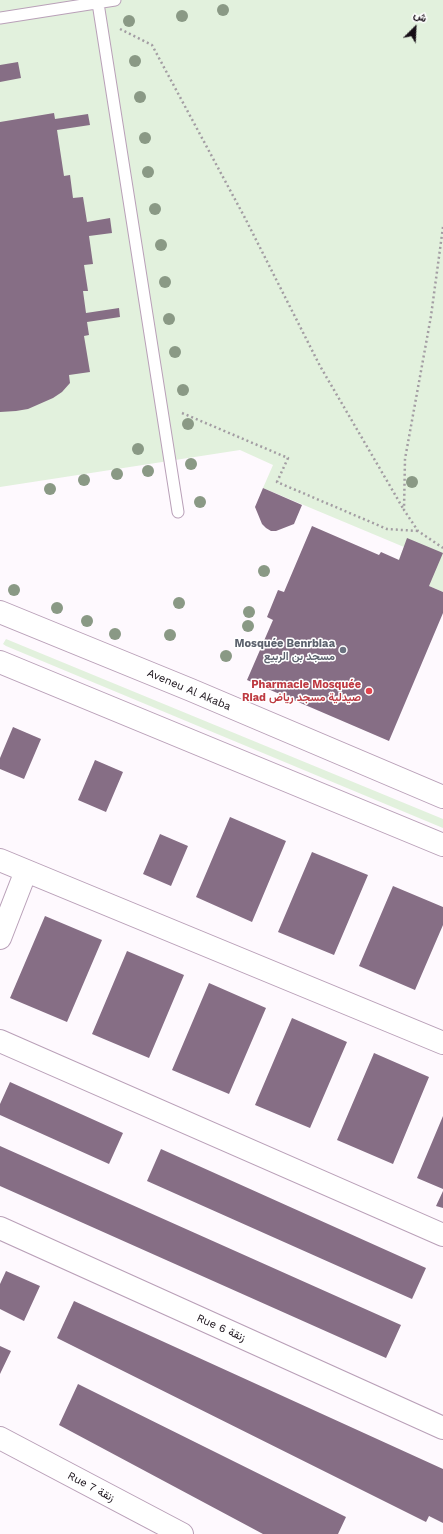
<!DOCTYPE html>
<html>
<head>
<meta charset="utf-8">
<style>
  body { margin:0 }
  #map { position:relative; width:443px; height:1534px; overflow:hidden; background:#fef9fe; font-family:"Work Sans",Vazirmatn,sans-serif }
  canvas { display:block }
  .north { position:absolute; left:395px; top:8px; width:40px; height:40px; -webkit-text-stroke:3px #fff; paint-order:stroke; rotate:24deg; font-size:11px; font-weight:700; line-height:16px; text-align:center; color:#160e16 }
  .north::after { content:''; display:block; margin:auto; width:14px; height:18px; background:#160e16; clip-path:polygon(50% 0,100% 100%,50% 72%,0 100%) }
</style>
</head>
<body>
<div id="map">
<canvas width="443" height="1534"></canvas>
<div class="north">ش</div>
</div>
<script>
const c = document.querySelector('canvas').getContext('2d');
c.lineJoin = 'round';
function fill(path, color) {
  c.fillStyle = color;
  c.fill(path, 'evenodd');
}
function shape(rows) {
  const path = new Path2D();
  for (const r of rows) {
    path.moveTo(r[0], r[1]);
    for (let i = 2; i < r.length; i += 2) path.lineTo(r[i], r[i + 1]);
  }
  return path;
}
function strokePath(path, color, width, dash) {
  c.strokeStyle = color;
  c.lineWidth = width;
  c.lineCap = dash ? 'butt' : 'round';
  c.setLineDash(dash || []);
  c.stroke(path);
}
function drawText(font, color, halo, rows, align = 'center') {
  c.font = font + ' "Work Sans",Vazirmatn,sans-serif';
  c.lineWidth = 3;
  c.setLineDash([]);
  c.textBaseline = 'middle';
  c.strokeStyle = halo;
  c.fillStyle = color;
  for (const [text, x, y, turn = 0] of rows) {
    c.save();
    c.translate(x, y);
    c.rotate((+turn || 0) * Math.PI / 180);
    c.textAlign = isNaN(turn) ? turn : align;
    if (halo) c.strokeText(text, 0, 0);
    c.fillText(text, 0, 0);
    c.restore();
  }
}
fill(shape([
  [0,0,443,0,443,592,394,571,404,547,263,488,273,465,240,450,0,487],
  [6,639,443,819,443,828,6,646,3,644]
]), '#e2f1dd');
fill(shape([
  [18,62,21,78,0,82,0,65],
  [54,113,55,119,88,114,90,125,57,130,64,176,70,175,73,198,83,197,87,222,110,218,112,233,89,236,93,264,84,265,88,291,83,291,86,313,119,308,120,317,87,322,89,335,84,336,90,372,69,375,70,383,62,392,53,398,28,409,16,411,0,412,0,122],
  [263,488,302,505,294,524,276,531,271,531,266,528,262,524,255,507],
  [312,526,379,555,381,552,399,560,407,538,443,553,429,586,443,592,443,613,389,741,247,680,273,620,267,617,278,590,284,592],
  [13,727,41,739,24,779,0,769,0,758],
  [95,760,123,772,106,812,78,800],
  [230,817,286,841,252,922,196,897],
  [160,834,188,846,171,886,143,874],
  [312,852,368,875,334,955,278,932],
  [393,886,443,907,443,925,415,990,359,966],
  [45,916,102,940,67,1022,10,998],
  [127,951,184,975,149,1058,92,1034],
  [209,983,266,1008,229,1094,172,1070],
  [292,1018,347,1042,310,1128,255,1105],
  [374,1053,429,1077,393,1164,337,1140],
  [10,1082,123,1133,109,1164,0,1115,0,1104],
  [443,1116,443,1189,417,1178],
  [0,1146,401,1325,386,1358,0,1186],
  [161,1149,426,1268,412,1299,147,1181],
  [443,1191,443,1208,436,1206],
  [6,1271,40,1286,24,1321,0,1309,0,1284],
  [74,1301,443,1469,443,1523,429,1516,426,1522,57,1338],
  [0,1346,11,1351,0,1374],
  [78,1384,346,1517,338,1534,263,1534,59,1425]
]), '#866e85');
const lane = shape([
  [98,3,178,512],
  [0,18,115,0]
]);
const street = shape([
  [0,612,191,690,443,797],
  [0,662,443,845],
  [0,860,443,1043],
  [0,938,26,871],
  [0,1041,443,1235],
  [0,1228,443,1428],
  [0,1438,182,1534]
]);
strokePath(lane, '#b9a0b8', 13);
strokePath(street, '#b9a0b8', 24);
strokePath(shape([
  [120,29,152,45,245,218,320,366,404,510],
  [443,227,431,316,405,459,404,510,418,531,443,548],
  [182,413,288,458,277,482,387,529,418,531]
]), '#a39da3', 2.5, [2, 3]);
strokePath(lane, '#fff', 11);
strokePath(street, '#fff', 22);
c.fillStyle = '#8a9985';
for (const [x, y] of [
  [223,10],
  [182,16],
  [129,21],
  [135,61],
  [140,97],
  [145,138],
  [148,172],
  [155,209],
  [161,245],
  [165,282],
  [169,319],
  [175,352],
  [183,390],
  [188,424],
  [138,449],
  [191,464],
  [148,471],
  [117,474],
  [84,480],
  [412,482],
  [50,489],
  [200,502],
  [264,571],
  [14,590],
  [179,603],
  [57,608],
  [249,612],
  [87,621],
  [248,626],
  [115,634],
  [170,635],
  [226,656]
]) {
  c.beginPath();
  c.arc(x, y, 6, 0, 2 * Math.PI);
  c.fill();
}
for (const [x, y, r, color] of [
  [343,650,4,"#6b7280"],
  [369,691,4,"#e0444e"]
]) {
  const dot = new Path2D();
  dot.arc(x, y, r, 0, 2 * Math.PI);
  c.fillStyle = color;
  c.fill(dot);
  strokePath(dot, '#fff', 1.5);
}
drawText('bold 11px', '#5b616d', '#fff', [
  ["Mosquée Benrbiaa",335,644],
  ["مسجد بن الربيع",335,657]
], 'right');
drawText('bold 11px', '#be3a42', '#fff', [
  ["Pharmacie Mosquée",361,685],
  ["Riad صيدلية مسجد رياض",361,698]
], 'right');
drawText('11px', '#160e16', '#fff', [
  ["Aveneu Al Akaba",189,690,23],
  ["Rue 6 زنقة",221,1328,24],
  ["Rue 7 زنقة",91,1487,28]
]);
</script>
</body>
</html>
